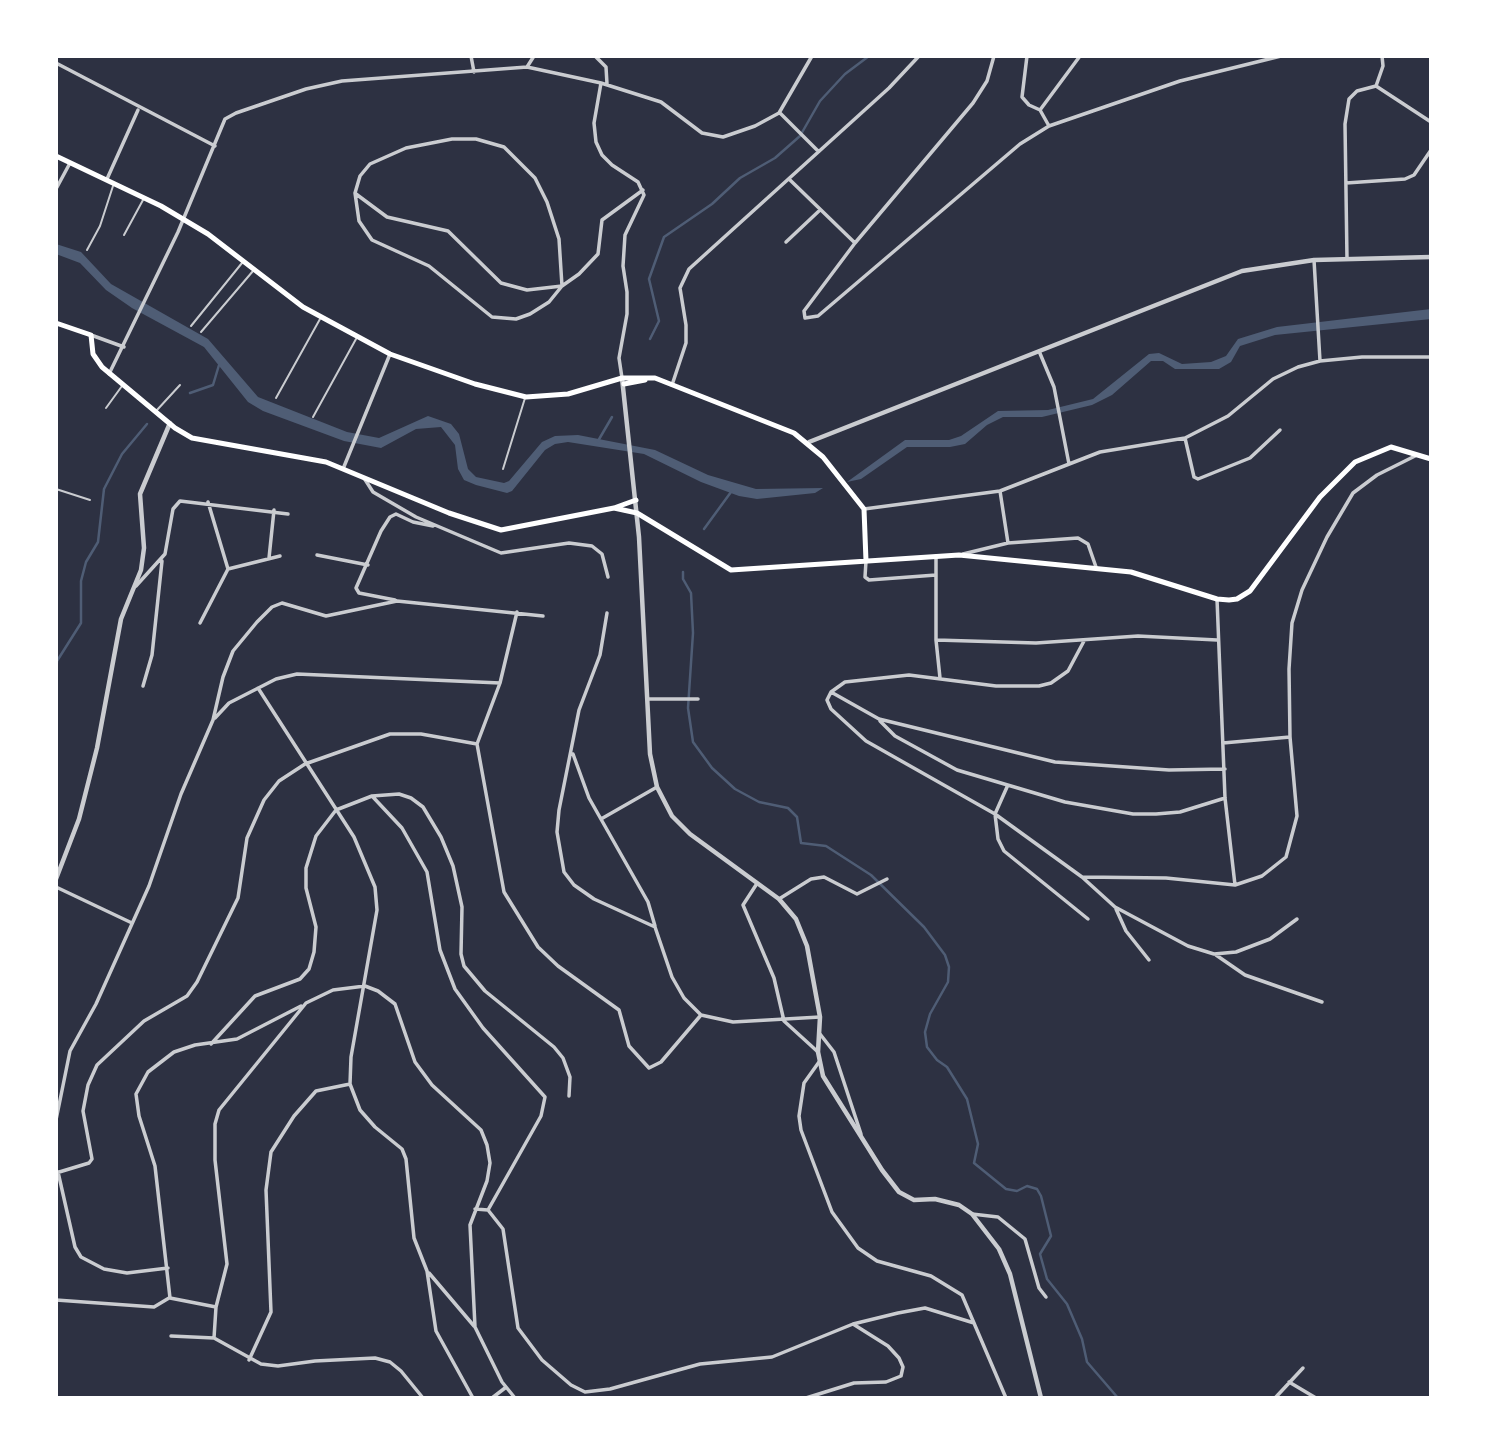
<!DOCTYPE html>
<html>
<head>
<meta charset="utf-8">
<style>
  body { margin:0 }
  #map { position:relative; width:1487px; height:1454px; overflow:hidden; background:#2d3142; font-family:Commissioner,sans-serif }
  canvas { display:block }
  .frame { position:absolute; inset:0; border:58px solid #fff; pointer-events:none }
</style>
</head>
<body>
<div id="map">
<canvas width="1487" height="1454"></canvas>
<div class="frame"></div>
</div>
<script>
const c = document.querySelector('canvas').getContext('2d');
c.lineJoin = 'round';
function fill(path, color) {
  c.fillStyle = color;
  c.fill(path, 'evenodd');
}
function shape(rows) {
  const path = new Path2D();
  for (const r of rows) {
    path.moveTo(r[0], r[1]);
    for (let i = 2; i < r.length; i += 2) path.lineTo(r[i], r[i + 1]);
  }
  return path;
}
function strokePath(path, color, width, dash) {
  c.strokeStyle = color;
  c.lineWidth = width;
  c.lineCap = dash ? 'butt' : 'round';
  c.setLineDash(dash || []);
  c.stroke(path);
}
fill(shape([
  [56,244,81,252,111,284,208,339,258,397,347,432,379,438,428,416,451,424,459,434,468,469,476,477,504,483,509,481,542,442,555,436,578,435,655,450,708,475,756,489,823,488,815,493,757,499,739,496,701,482,644,454,568,442,555,444,545,450,512,491,507,493,476,485,464,480,458,469,455,445,441,427,416,429,381,448,344,441,263,411,248,402,204,347,132,308,106,290,80,263,56,254],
  [1431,309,1431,319,1275,335,1240,346,1231,362,1219,369,1175,369,1163,361,1151,361,1112,395,1092,405,1042,417,1003,417,987,425,965,444,950,447,907,447,861,479,847,482,905,440,949,440,961,436,998,411,1048,410,1093,399,1149,354,1159,353,1182,364,1211,362,1226,356,1238,339,1277,327]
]), '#4f5d75');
strokePath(shape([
  [650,339,659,321,649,279,664,237,712,204,740,178,775,158,800,136,820,101,845,74,869,56],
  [190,393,213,385,219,365],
  [598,441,612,417],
  [704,529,731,492],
  [683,572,683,579,691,593,693,633,688,708,693,742,712,768,735,789,759,802,788,808,797,817,801,843,826,846,871,875,924,927,945,955,949,967,948,982,930,1014,925,1032,927,1047,937,1060,947,1067,967,1099,978,1144,974,1163,1006,1189,1017,1191,1027,1186,1037,1189,1041,1196,1051,1236,1040,1254,1047,1279,1067,1304,1082,1339,1087,1362,1118,1398],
  [56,674,57,661,81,623,81,581,86,562,98,542,104,489,122,454,147,424],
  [1120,1398,1131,1398]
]), '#4f5d75', 2.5);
strokePath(shape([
  [124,235,143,200],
  [87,250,100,226,113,186],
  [191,326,242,263],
  [201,332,253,271],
  [276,398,320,319],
  [106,408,122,386],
  [157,410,180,385],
  [313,417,356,339],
  [503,469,525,398],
  [56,489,90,500]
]), '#caccd0', 2);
strokePath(shape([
  [471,56,474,72],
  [595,56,606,67,607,84],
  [994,56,987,81,973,103,855,243,804,311,805,318,818,316,1020,144,1049,126,1180,81,1281,56],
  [1027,56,1022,97,1029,105,1040,110,1049,126],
  [56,63,215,146],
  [527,67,534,56],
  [601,83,594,123,596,142,602,155,612,165,638,182,644,195,625,235,623,266,627,292,627,314,619,358,622,378],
  [1376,86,1383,66,1382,56],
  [1040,110,1080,56],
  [780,113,818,151],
  [452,139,476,139,504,147,535,178,547,202,559,239,562,286,549,302,530,314,516,319,492,317,429,266,372,240,359,221,355,193,360,176,370,164,406,148,452,139],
  [107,179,138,110],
  [789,179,855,243],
  [1346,183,1405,179,1414,175,1431,150],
  [56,189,70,163],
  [356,194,387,217,448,231,501,283,527,290,562,286,579,274,598,254,602,220,643,190],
  [786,242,820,210],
  [1347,259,1345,124,1349,99,1357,91,1376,86,1431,122],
  [1314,260,1320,361],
  [91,335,124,347],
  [1039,351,1054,387,1069,464],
  [109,374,178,232,225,119,236,113,306,89,342,81,527,67,601,83,661,102,702,133,723,137,755,126,779,113,812,56],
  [672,385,686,343,686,325,680,288,689,269,889,88,919,56],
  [1185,438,1194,477,1198,479,1250,458,1280,430],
  [343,469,390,354],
  [364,478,373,492,416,517,501,553,569,543,592,546,602,554,608,577],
  [1000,491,1008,543],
  [864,509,1000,491,1100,452,1185,438,1228,416,1273,379,1298,367,1320,361,1362,357,1431,357],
  [963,554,1008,543,1078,538,1088,544,1096,567],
  [317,555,368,565],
  [936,556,936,640,940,678],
  [269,558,274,510],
  [866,561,865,577,869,580,936,575],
  [228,569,280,556],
  [136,586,165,554,173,509,180,501,288,514],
  [1217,599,1225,798,1235,885],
  [395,600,359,593,356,588,381,531,390,517,396,514,413,522,433,526],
  [517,612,500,683,477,744,504,892,538,947,558,966,619,1010,629,1046,649,1068,661,1062,701,1015],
  [607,613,600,655,579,710,559,810,557,832,564,872,574,885,594,899,655,927,672,977,684,998,701,1015,733,1022,820,1017],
  [200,623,228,569,208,502],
  [936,640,1036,643,1138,636,1217,640],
  [1084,641,1068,671,1051,683,1039,686,996,686,909,675,845,682,831,692,879,719,1055,762,1169,770,1225,769],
  [143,686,152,655,162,561],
  [258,688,354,837,375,887,377,910,351,1057,350,1084,360,1110,375,1127,402,1149,406,1159,414,1238,427,1271,436,1331,473,1398],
  [831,692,827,700,831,709,866,741,995,814,1082,877,1115,907,1188,946,1214,954,1236,952,1270,939,1297,919],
  [648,699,698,699],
  [215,718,229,703,276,679,297,674,500,683],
  [880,721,895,736,957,770,1065,802,1133,814,1156,814,1180,812,1225,798],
  [1223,743,1290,737],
  [573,754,589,798,648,902,655,926],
  [1007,787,995,814,998,839,1004,851,1088,919],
  [372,796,402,828,427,872,440,950,455,989,483,1028,545,1097,541,1116,488,1210],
  [601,819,657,787],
  [1082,877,1166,878,1235,885,1262,876,1286,857,1297,816,1290,737,1289,669,1292,623,1302,590,1327,537,1353,493,1377,475,1417,455],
  [756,885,743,905,774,978,784,1021,818,1052],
  [56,887,132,923],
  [779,899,811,879,824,877,857,894,887,879],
  [1116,909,1126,931,1149,960],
  [1216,955,1245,975,1322,1002],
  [820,1034,834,1052,861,1134],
  [211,1044,255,996,300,979,309,969,314,952,316,927,306,888,306,868,316,836,336,810,372,796,399,794,411,798,423,807,441,837,453,866,462,907,461,954,464,966,485,991,554,1047,563,1058,570,1077,569,1096],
  [819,1062,804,1083,799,1116,801,1130,832,1212,858,1248,877,1261,931,1276,962,1295,1006,1398],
  [56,1120,70,1051,96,1004,149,886,181,794,213,720,223,677,233,651,257,622,272,607,282,603,326,616,397,601,543,616],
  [58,1172,75,1247,81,1257,104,1269,127,1273,168,1268],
  [56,1173,89,1163,92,1159,83,1111,88,1085,97,1065,144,1021,187,996,197,982,238,898,247,838,264,800,279,781,305,764,390,734,421,734,477,744],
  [475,1209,488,1210,503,1229,518,1328,542,1360,571,1385,585,1392,610,1389,700,1364,772,1357,853,1324,898,1313,925,1308,974,1323],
  [972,1214,998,1217,1025,1239,1039,1288,1046,1297],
  [429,1273,474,1326],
  [56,1300,154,1307,169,1298],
  [216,1307,170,1298,155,1166,139,1116,136,1094,148,1072,174,1052,195,1045,237,1039,301,1006],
  [171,1336,214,1338,261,1364,278,1366,315,1361,375,1358,390,1362,401,1371,423,1398],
  [214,1338,216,1307,227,1264,215,1160,215,1124,219,1110,306,1003,333,990,365,986,378,991,395,1004,415,1062,432,1085,481,1130,487,1145,490,1163,487,1181,470,1225,475,1327,502,1382,515,1398],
  [249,1360,271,1312,266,1190,271,1152,294,1116,316,1091,350,1084],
  [1289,1382,1316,1398],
  [492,1398,505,1388],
  [806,1398,854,1383,886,1382,901,1376,903,1367,899,1358,888,1346,853,1324],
  [1275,1398,1303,1368]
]), '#caccd0', 3.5);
strokePath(shape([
  [622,378,639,537,650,754,657,787,672,816,690,834,779,899,796,919,807,946,820,1017,818,1052,823,1076,882,1170,899,1192,914,1200,935,1199,959,1205,972,1214,999,1249,1010,1274,1041,1398],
  [809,442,1242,271,1314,260,1431,257],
  [56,879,79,819,97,748,121,619,141,570,144,548,140,494,170,423]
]), '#caccd0', 4.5);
strokePath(shape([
  [56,156,161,206,208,234,303,307,390,354,475,384,526,397,568,394,622,378,655,378,794,433,823,457,864,509,866,561],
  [56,323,91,335,93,354,102,367,175,428,192,438,326,462,449,513,501,530,614,508,636,500],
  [624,384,645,380],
  [614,508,637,513,731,570,959,555,1131,572,1217,599,1229,600,1237,599,1250,591,1320,497,1355,462,1391,447,1431,459]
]), '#fff', 5);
</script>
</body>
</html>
